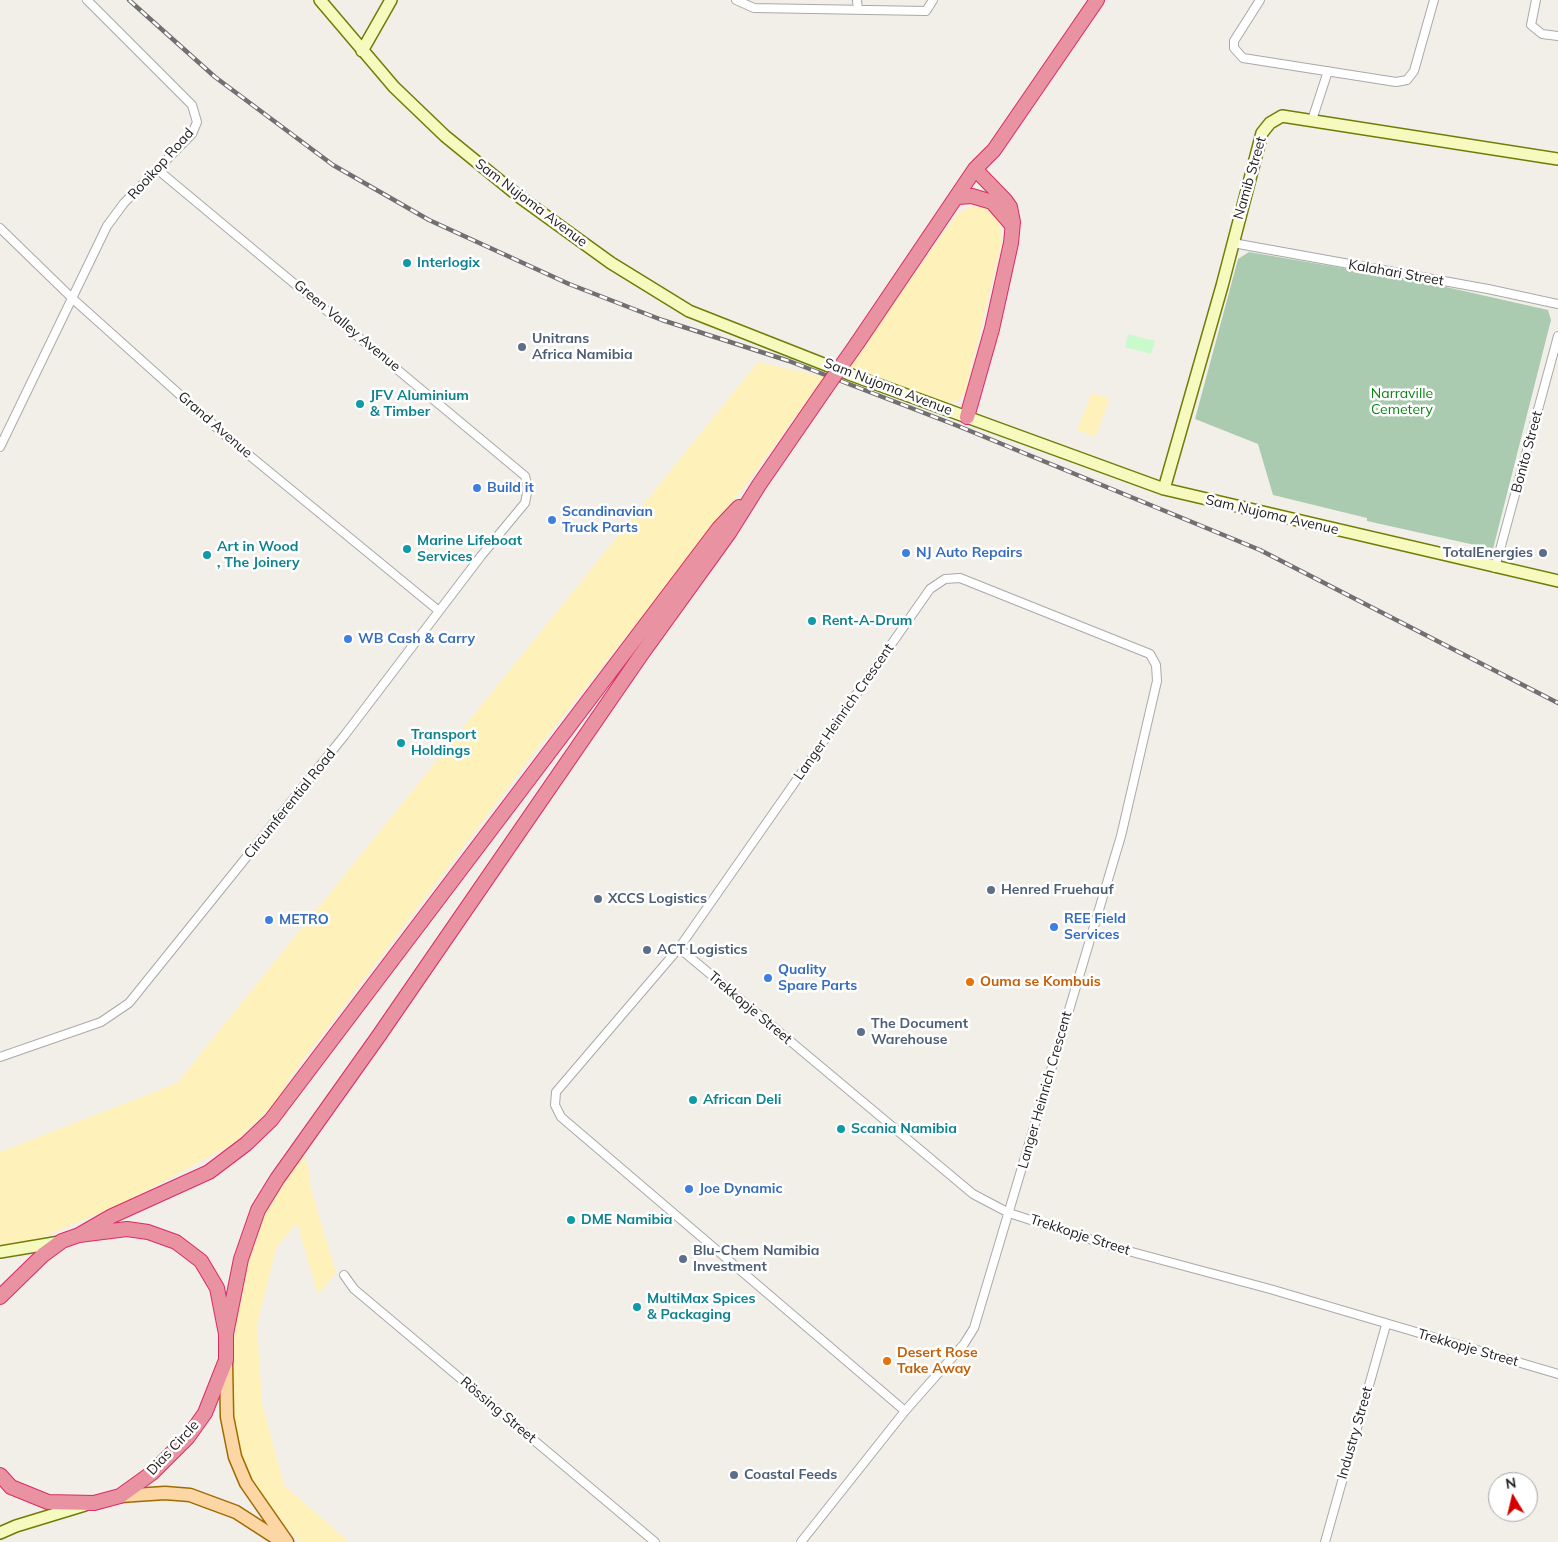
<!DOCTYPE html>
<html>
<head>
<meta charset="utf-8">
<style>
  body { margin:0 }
  #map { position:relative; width:1558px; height:1542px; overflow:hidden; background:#f2efe9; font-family:Mulish,sans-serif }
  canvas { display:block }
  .north { position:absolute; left:1488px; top:1472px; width:50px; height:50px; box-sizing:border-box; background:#fff; border:1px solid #a7a7a7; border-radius:50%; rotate:351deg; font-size:14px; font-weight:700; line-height:20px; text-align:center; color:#222 }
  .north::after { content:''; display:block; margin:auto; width:18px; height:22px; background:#d40000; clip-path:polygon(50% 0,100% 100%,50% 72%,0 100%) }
</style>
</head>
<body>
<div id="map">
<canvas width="1558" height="1542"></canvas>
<div class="north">N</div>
</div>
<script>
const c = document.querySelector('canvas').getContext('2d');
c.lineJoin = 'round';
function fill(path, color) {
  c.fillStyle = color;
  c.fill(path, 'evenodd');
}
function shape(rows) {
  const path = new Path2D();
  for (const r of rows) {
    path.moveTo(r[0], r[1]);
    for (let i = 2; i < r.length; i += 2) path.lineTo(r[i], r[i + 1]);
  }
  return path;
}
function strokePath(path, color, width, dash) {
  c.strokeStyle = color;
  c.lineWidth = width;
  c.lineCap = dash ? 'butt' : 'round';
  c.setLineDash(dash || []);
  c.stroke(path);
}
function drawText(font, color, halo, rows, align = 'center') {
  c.font = font + ' Mulish,sans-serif';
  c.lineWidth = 5;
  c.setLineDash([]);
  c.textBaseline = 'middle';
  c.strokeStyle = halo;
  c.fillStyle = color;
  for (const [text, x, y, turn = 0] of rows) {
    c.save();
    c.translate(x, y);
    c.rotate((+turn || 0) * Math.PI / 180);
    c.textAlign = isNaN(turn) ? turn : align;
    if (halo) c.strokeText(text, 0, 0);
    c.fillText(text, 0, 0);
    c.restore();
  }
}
fill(shape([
  [972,206,989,208,999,219,1002,241,965,394,956,402,936,403,846,369,956,215],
  [758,362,824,377,749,481,537,749,292,1075,276,1102,233,1144,122,1204,41,1238,0,1246,0,1152,177,1083],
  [1092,393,1110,399,1095,437,1077,430],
  [303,1151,309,1171,311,1189,336,1273,318,1294,297,1223,277,1246,257,1325,262,1403,284,1485,349,1542,301,1542,292,1534,250,1486,231,1422,232,1344,245,1257,271,1194]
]), '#fff1ba');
fill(shape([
  [1249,252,1424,282,1548,310,1551,320,1493,549,1367,521,1367,518,1273,495,1258,444,1195,419,1238,259]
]), '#aacbaf');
fill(shape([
  [1128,334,1155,341,1151,354,1125,347]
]), '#c8facc');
const street = shape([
  [736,0,754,8,926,11,933,0],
  [857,0,858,10],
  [1260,0,1234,41,1234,48,1243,58,1396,82,1407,80,1414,71,1434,0],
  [1536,0,1531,25,1542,34,1558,36],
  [1312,120,1328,71],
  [0,228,73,299,227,437,439,611],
  [1233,243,1488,289,1558,304],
  [0,447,107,226,124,203,192,134,197,122,192,105,87,0],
  [1495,568,1558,336],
  [679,948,973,1194,1009,1213,1117,1248,1270,1289,1558,1374],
  [0,1057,101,1022,129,1003,344,736,481,556,525,503,528,488,525,476,158,170],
  [344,1275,354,1289,655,1542],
  [801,1542,905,1411,964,1344,974,1328,1121,836,1157,681,1156,665,1150,654,960,578,945,579,930,589,679,948,556,1092,555,1105,561,1117,905,1411],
  [1325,1542,1386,1325]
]);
const secondary = shape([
  [320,0,394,87,445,136,521,198,611,263,689,311,849,374,1164,489,1558,581],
  [362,51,391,0],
  [1164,489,1222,286,1262,133,1270,123,1282,116,1558,159],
  [0,1252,60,1242],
  [0,1533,16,1526,85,1505]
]);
const primary = shape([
  [226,1362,227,1417,235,1457,246,1483,287,1542],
  [120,1496,165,1493,190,1495,236,1512,281,1541]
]);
const highway = shape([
  [958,197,972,196,992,202,1011,224],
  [858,342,975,169,994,150,1097,0],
  [967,417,992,329,1011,243,1013,222,1010,207,1005,200,975,169],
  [79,1235,112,1216,209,1172,246,1144,271,1120,719,528,739,507],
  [0,1297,43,1255,62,1241,79,1235,127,1229,148,1232,176,1242,201,1261,217,1288,226,1334,226,1360,205,1413,188,1437,152,1473,120,1496,94,1503,48,1502,11,1487,0,1475],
  [226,1334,241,1259,258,1210,277,1179,378,1037,641,655,729,533,759,485,823,392]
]);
strokePath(street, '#a9a9a9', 10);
strokePath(secondary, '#707d05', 14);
strokePath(primary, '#a06b00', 15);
strokePath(highway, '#dc2a67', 16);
strokePath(street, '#fff', 8);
strokePath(secondary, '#f7fabf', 11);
strokePath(primary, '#fcd6a4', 12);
strokePath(highway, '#e892a2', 14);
const rail = shape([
  [129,0,215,77,333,165,429,220,569,284,662,320,789,361,958,426,1260,550,1558,703]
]);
strokePath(rail, '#707070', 4.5);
strokePath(rail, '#fff', 2.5, [8]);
const highwayBridge = shape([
  [823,392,858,342]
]);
strokePath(highwayBridge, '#dc2a67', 16, []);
strokePath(highwayBridge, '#e892a2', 14);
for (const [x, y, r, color] of [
  [407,263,5,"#0f9aa8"],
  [522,347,5,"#5c6f8a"],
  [360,404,5,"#0f9aa8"],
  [477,488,5,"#3f7fe0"],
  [552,520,5,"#3f7fe0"],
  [407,549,5,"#0f9aa8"],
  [906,553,5,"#3f7fe0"],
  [1543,553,5,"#5c6f8a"],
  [207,555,5,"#0f9aa8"],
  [812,621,5,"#0f9aa8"],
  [348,639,5,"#3f7fe0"],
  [401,743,5,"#0f9aa8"],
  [991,890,5,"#5c6f8a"],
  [598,899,5,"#5c6f8a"],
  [269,920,5,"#3f7fe0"],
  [1054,927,5,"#3f7fe0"],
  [647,950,5,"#5c6f8a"],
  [768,978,5,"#3f7fe0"],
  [970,982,5,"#e8710a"],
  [861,1032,5,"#5c6f8a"],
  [693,1100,5,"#0f9aa8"],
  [841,1129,5,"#0f9aa8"],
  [689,1189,5,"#3f7fe0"],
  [571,1220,5,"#0f9aa8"],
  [683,1259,5,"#5c6f8a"],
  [637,1307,5,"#0f9aa8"],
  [887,1361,5,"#e8710a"],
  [734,1475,5,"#5c6f8a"]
]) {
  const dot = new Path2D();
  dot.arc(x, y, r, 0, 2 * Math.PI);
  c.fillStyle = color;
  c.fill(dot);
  strokePath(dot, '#fff', 2);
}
drawText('14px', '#222', '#fff', [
  ["Rooikop Road",161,164,-48],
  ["Namib Street",1250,178,-74],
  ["Sam Nujoma Avenue",531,203,37],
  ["Kalahari Street",1396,273,10],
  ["Green Valley Avenue",347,326,40],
  ["Sam Nujoma Avenue",888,387,21],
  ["Grand Avenue",215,425,41],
  ["Bonito Street",1527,452,-75],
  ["Sam Nujoma Avenue",1272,515,13],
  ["Langer Heinrich Crescent",844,712,-55],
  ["Circumferential Road",290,804,-51],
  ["Trekkopje Street",750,1008,40],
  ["Langer Heinrich Crescent",1045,1090,-74],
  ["Trekkopje Street",1080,1235,18],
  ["Trekkopje Street",1468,1348,16],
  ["Rössing Street",498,1410,40],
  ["Industry Street",1355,1433,-74],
  ["Dias Circle",173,1448,-47]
]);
drawText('bold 14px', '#0d838f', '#fff', [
  ["Interlogix",417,263],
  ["JFV Aluminium",370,396],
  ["& Timber",370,412],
  ["Marine Lifeboat",417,541],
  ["Services",417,557],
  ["Art in Wood",217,547],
  [", The Joinery",217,563],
  ["Rent-A-Drum",822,621],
  ["Transport",411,735],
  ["Holdings",411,751],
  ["African Deli",703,1100],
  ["Scania Namibia",851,1129],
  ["DME Namibia",581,1220],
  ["MultiMax Spices",647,1299],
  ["& Packaging",647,1315]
], 'left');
drawText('bold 14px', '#4e5e75', '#fff', [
  ["Unitrans",532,339],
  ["Africa Namibia",532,355],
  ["TotalEnergies",1533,553,"right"],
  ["Henred Fruehauf",1001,890],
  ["XCCS Logistics",608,899],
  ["ACT Logistics",657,950],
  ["The Document",871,1024],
  ["Warehouse",871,1040],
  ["Blu-Chem Namibia",693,1251],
  ["Investment",693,1267],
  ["Coastal Feeds",744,1475]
], 'left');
drawText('14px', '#0c8416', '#fff', [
  ["Narraville",1402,394],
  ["Cemetery",1402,410]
]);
drawText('bold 14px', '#366cbe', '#fff', [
  ["Build it",487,488],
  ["Scandinavian",562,512],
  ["Truck Parts",562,528],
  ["NJ Auto Repairs",916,553],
  ["WB Cash & Carry",358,639],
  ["REE Field",1064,919],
  ["Services",1064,935],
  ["METRO",279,920],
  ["Quality",778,970],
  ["Spare Parts",778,986],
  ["Joe Dynamic",699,1189]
], 'left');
drawText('bold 14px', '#c56008', '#fff', [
  ["Ouma se Kombuis",980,982],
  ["Desert Rose",897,1353],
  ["Take Away",897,1369]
], 'left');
</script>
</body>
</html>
